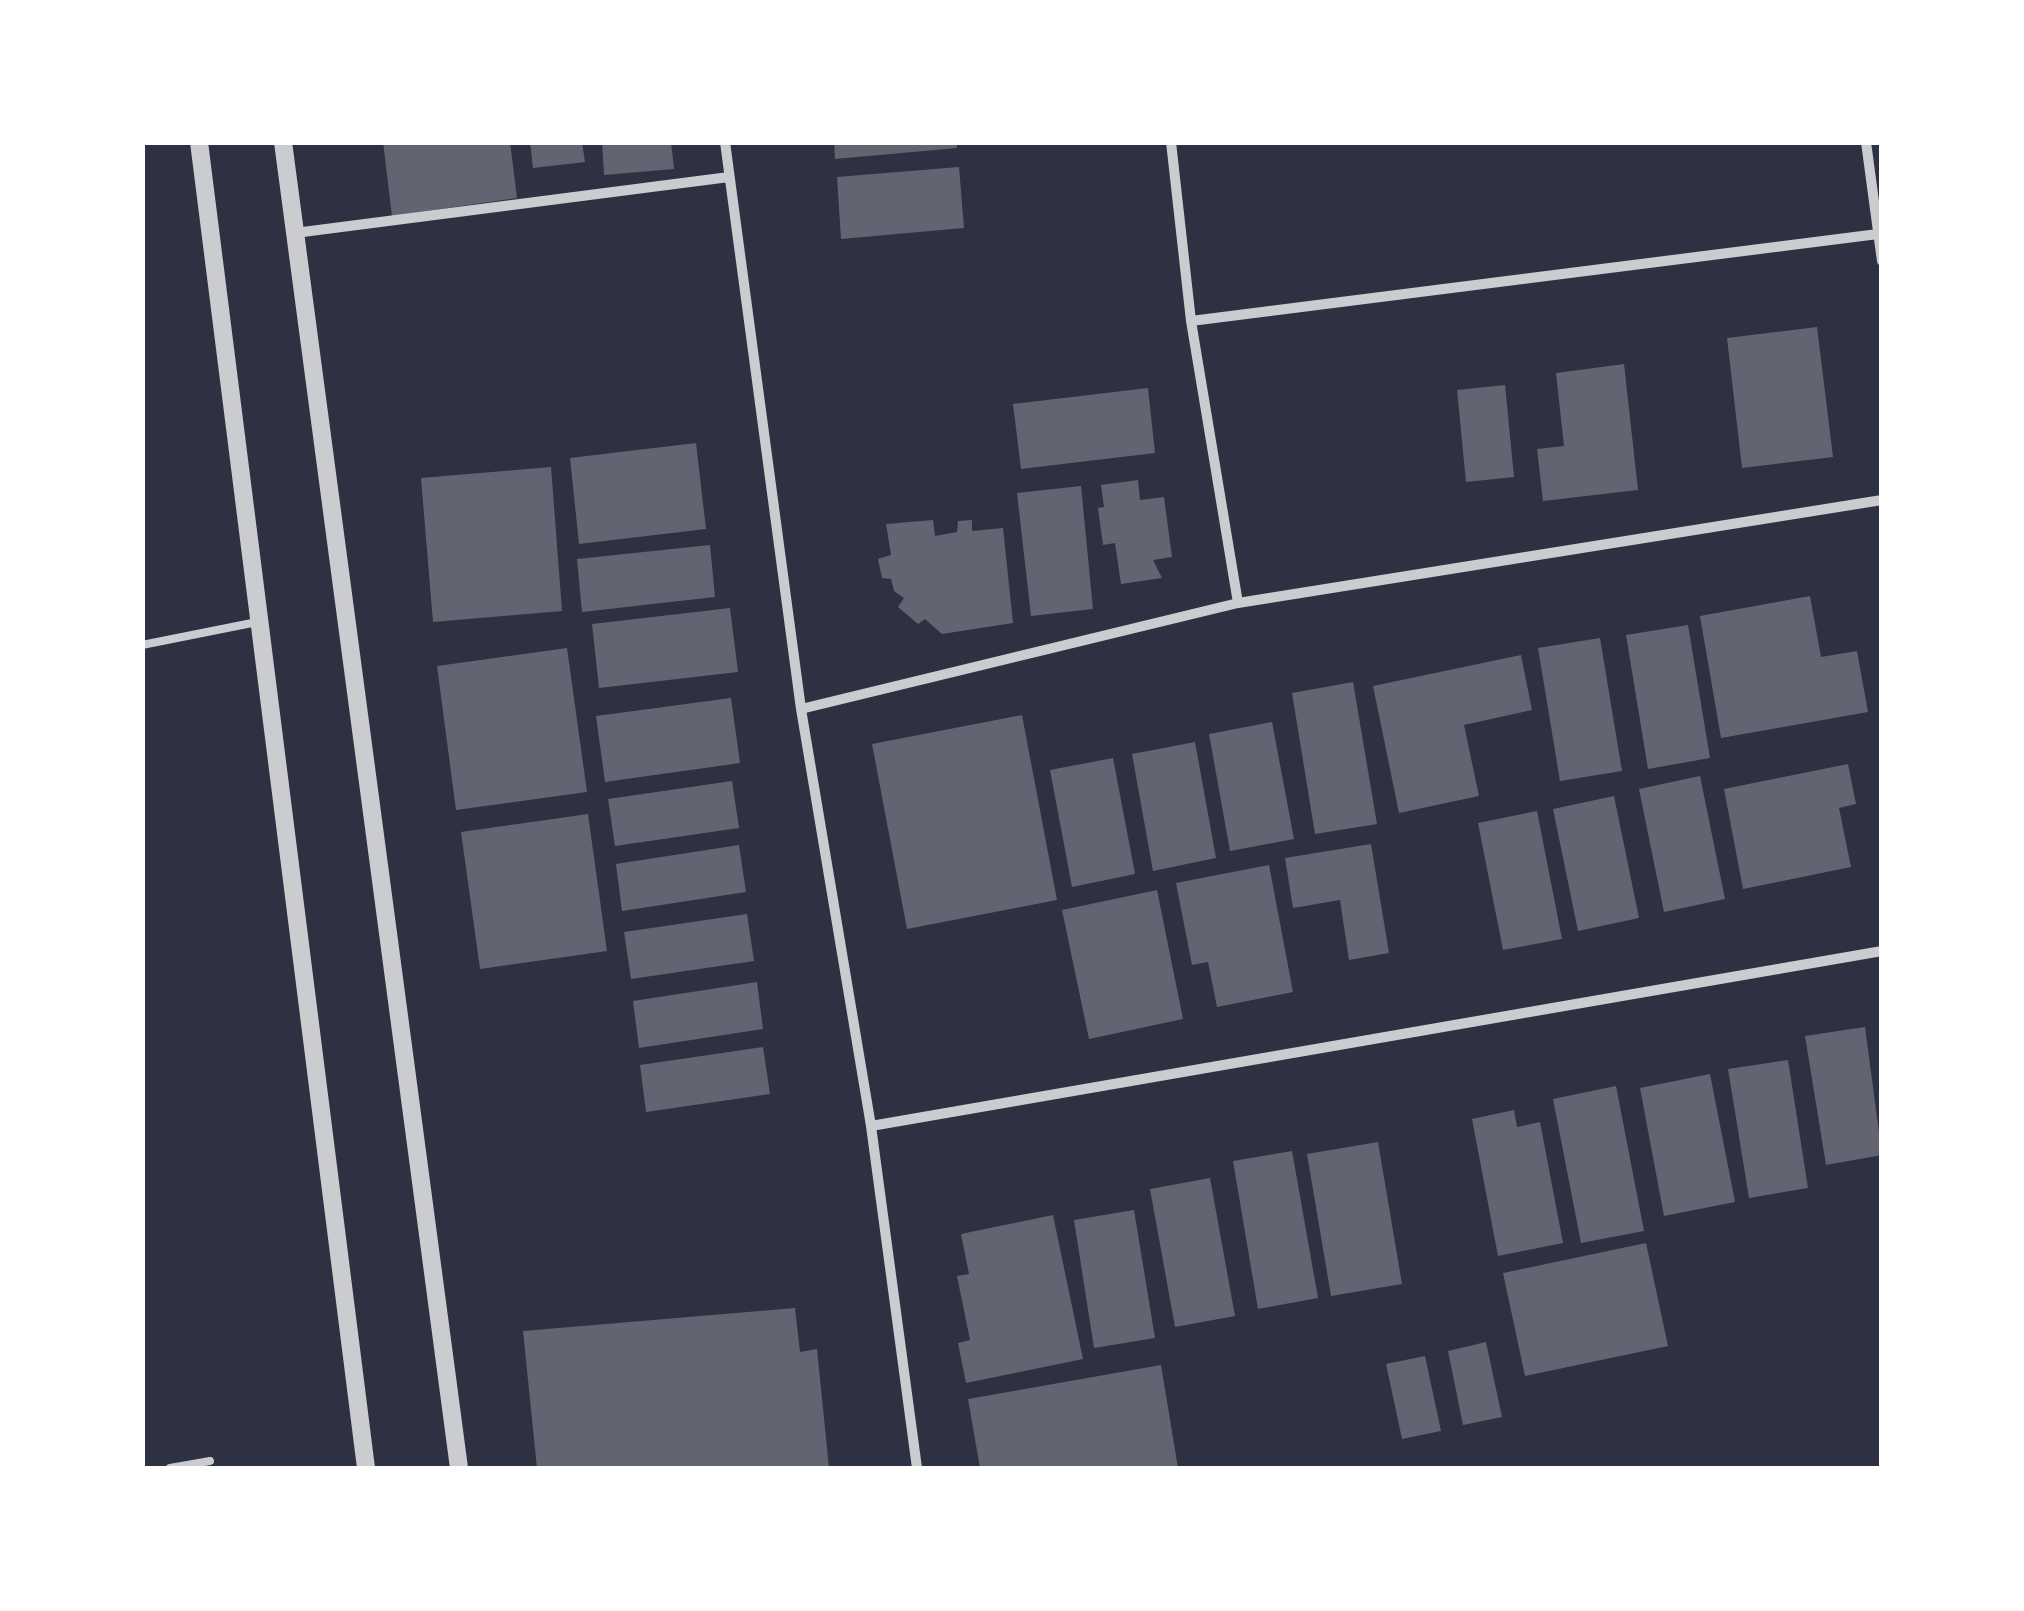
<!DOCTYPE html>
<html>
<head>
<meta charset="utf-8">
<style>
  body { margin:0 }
  #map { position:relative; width:2024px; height:1611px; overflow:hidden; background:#2d3142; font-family:"PT Serif",serif }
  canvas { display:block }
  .frame { position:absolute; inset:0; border:145px solid #fff; pointer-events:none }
</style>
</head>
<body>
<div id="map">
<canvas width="2024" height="1611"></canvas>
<div class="frame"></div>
</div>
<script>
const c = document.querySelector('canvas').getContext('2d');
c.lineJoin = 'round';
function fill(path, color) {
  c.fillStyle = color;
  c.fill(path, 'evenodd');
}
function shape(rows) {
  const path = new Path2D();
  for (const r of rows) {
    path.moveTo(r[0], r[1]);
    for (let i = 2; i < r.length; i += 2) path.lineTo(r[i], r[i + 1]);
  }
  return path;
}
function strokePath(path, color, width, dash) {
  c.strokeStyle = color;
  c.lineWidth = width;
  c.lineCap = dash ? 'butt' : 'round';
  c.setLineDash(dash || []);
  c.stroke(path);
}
fill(shape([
  [383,142,510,142,517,198,392,216],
  [530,142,582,142,585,162,533,168],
  [602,142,671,142,674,169,604,175],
  [834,142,957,142,957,148,835,159],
  [959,167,964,228,841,239,837,177],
  [1817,327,1833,457,1742,468,1727,338],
  [1624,364,1638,490,1543,501,1537,449,1564,446,1556,373],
  [1505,385,1514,477,1466,482,1457,390],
  [1148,388,1155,453,1021,469,1013,404],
  [696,443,706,529,579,544,570,458],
  [551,467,562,611,433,622,421,478],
  [1138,480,1140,500,1164,497,1172,557,1153,560,1162,578,1121,584,1115,543,1103,545,1098,508,1104,507,1101,485],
  [1081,486,1093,609,1031,616,1017,493],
  [933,520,935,536,957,532,958,521,972,520,972,531,1003,528,1013,623,942,634,925,619,918,624,898,607,904,598,894,591,891,579,882,578,878,559,891,555,886,524],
  [710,545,715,597,582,612,577,559],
  [1810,596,1821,657,1857,651,1868,712,1721,738,1700,616],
  [730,608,738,672,599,688,592,624],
  [1688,625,1710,758,1648,769,1626,635],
  [1600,638,1622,771,1560,781,1538,648],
  [567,648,587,792,456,810,437,666],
  [1521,655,1532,710,1464,725,1479,796,1399,813,1373,686],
  [1353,682,1377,824,1315,834,1292,693],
  [731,698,740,763,605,782,596,716],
  [1022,715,1057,900,907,929,872,744],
  [1272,722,1294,839,1230,851,1209,734],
  [1195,742,1216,858,1153,871,1132,754],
  [1113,758,1135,874,1072,887,1050,770],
  [1848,764,1856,804,1839,808,1851,867,1743,889,1724,789],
  [1700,776,1725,899,1664,912,1639,789],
  [732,781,739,828,615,846,608,799],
  [1614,796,1639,918,1578,931,1553,809],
  [1537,811,1562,939,1503,950,1478,823],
  [588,814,607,951,480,969,461,832],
  [1371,844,1389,953,1349,960,1340,900,1293,908,1285,858],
  [739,845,746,892,622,911,616,864],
  [1269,865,1293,992,1217,1007,1208,962,1192,965,1176,883],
  [1157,890,1183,1019,1089,1039,1062,910],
  [747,914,754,961,631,979,624,932],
  [757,982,763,1029,639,1048,633,1001],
  [1865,1027,1882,1155,1826,1165,1805,1036],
  [763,1047,770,1094,646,1112,640,1065],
  [1788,1060,1808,1188,1749,1198,1728,1069],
  [1710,1074,1735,1202,1664,1216,1640,1088],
  [1616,1086,1644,1231,1581,1243,1553,1099],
  [1514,1110,1517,1127,1540,1122,1563,1243,1498,1256,1472,1119],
  [1378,1142,1402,1284,1331,1296,1307,1154],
  [1292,1151,1318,1298,1258,1309,1233,1161],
  [1210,1178,1235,1316,1175,1327,1150,1189],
  [1134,1210,1155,1338,1094,1348,1074,1220],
  [1053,1215,1083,1359,966,1383,958,1343,970,1340,957,1276,969,1274,961,1234],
  [1646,1243,1668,1346,1525,1376,1503,1273],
  [795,1308,800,1352,817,1349,829,1468,537,1468,523,1331],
  [1486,1342,1502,1417,1463,1425,1448,1351],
  [1425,1356,1441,1431,1402,1439,1386,1364],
  [1161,1365,1178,1468,980,1468,968,1399]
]), '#626471');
strokePath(shape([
  [142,645,257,622],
  [170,1468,210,1461]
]), '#caccd0', 8);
strokePath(shape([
  [725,142,801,709,871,1126,917,1468],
  [1171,142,1191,321,1238,603],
  [1866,142,1882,261],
  [295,233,729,177],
  [1191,321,1878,234],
  [801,709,1238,603,1882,500],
  [871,1126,1882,951]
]), '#caccd0', 10);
strokePath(shape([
  [199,142,366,1468],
  [283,142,459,1468]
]), '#caccd0', 18);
</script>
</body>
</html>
